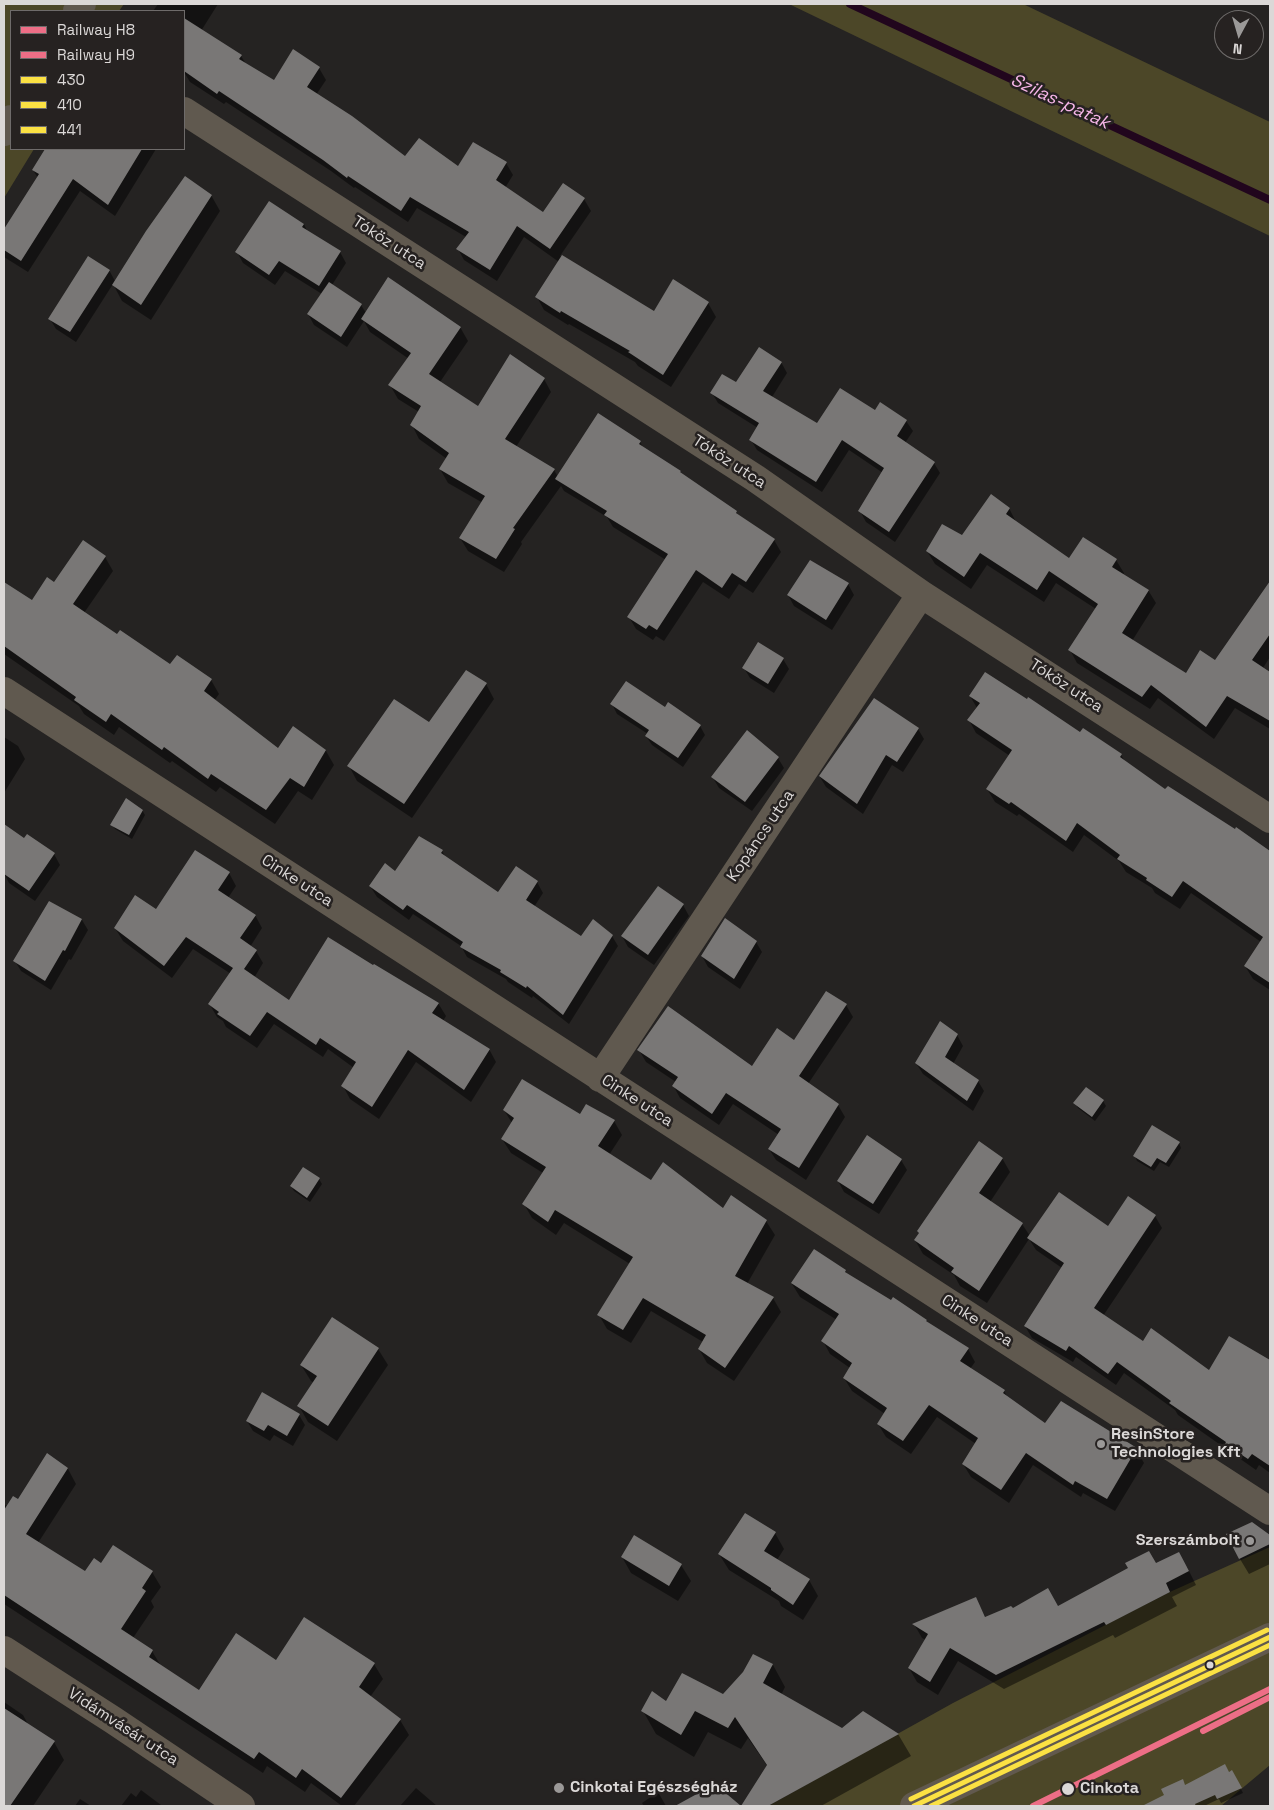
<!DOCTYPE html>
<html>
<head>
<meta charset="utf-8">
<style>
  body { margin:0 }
  #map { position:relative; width:1274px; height:1810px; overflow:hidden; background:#252322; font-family:"Space Grotesk",sans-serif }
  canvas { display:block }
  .frame { position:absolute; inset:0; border:5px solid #dbd8d7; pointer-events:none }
  .legend { position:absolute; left:10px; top:10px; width:175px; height:140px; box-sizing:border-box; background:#262221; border:1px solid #6e6b6a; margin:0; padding:6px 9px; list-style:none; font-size:15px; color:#dbd8d7 }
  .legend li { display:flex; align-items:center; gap:10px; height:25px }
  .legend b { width:25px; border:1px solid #6e6b6a }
  .north { position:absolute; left:1214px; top:10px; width:50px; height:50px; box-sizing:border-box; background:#262221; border:1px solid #6e6b6a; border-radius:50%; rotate:186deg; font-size:14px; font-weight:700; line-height:20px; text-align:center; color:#dbd8d7 }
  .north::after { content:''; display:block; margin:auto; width:18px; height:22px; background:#9b9998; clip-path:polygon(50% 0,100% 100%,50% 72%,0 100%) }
</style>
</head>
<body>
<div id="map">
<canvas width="1274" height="1810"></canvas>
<div class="frame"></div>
<ul class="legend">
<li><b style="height:6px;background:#ed6e86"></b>Railway H8</li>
<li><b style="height:6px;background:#ed6e86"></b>Railway H9</li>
<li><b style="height:6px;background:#fbe143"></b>430</li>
<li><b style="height:6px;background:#fbe143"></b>410</li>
<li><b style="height:6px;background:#fbe143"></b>441</li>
</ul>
<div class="north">N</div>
</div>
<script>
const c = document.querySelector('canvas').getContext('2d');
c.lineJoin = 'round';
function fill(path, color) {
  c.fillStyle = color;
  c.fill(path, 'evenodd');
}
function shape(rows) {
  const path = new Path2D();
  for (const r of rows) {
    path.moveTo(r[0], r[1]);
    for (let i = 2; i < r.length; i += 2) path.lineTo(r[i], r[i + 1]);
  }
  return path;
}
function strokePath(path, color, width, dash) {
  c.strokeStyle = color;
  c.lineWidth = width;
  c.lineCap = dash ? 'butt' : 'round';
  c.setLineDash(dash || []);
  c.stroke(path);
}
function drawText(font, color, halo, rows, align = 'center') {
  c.font = font + ' "Space Grotesk",sans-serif';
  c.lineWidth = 5;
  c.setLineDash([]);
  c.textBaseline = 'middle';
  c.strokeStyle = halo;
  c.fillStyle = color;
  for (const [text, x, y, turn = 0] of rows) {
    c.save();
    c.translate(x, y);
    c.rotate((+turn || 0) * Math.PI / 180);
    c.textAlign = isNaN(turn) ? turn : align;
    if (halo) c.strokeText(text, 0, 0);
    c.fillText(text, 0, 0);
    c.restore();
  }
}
fill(shape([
  [4,4,124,4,119,11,11,11,11,149,34,149,4,198],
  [789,4,1023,4,1270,122,1270,236],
  [1270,1547,1270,1765,1221,1806,768,1806,953,1703,1172,1591]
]), '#4c4728');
fill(shape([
  [158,4,218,4,201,31,241,56,246,64,274,82,319,68,326,80,316,95,405,158,458,168,506,163,513,175,505,188,543,213,584,199,591,211,560,256,654,313,708,303,716,317,671,387,638,366,635,362,569,324,568,325,544,310,537,297,559,262,524,237,497,281,464,260,458,249,466,237,417,208,408,222,355,187,354,188,331,171,226,102,224,104,190,82,184,72,184,11,153,11],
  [46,149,156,149,115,216,80,191,28,272,4,257,4,232,38,178,33,170],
  [211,195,220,211,151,320,122,301,113,284,76,342,56,329,50,319,109,270,115,281],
  [304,224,308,233,340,252,346,263,332,285,361,305,366,313,460,327,468,341,440,382,479,407,544,379,551,392,516,447,554,470,558,477,640,442,644,449,680,472,682,475,736,512,739,517,774,540,781,552,753,593,739,584,729,599,703,582,664,641,656,636,653,640,636,629,629,617,666,560,613,527,607,517,564,491,561,486,521,542,522,544,504,572,468,551,460,538,483,503,448,483,440,469,447,459,419,439,412,425,419,412,398,399,390,385,409,359,370,332,364,321,347,347,314,325,308,314,322,294,285,271,275,285,243,263,237,252],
  [781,362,787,373,772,397,817,425,875,412,906,421,913,431,905,443,934,463,940,473,895,542,866,522,860,511,883,473,849,450,822,492,757,450,751,440,758,428,718,403,712,393,736,384],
  [1009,508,1016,522,1069,560,1116,560,1124,573,1123,575,1148,590,1156,603,1132,641,1186,674,1215,662,1259,599,1270,607,1270,657,1263,668,1270,673,1270,729,1235,708,1214,739,1158,698,1150,709,1077,663,1070,650,1096,609,1056,583,1044,602,987,565,971,589,935,564,927,551,962,537],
  [105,557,113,571,84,613,117,636,171,666,211,680,219,694,214,701,278,749,293,728,326,751,334,765,312,800,298,791,275,824,220,787,216,792,172,761,170,763,119,727,114,735,84,714,79,706,4,654,4,584,32,602,54,584],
  [848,584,854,595,832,630,794,606,788,595],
  [783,659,789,669,774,693,750,678,744,668],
  [486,684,494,699,412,818,357,781,349,766,430,724],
  [970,696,1081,734,1121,755,1126,763,1165,791,1236,831,1237,829,1270,852,1270,990,1253,979,1245,966,1261,942,1191,893,1180,909,1155,893,1152,888,1126,872,1119,861,1084,835,1073,852,1019,814,1017,816,995,802,987,789,1010,756,976,733,969,720,977,708],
  [612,704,665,708,700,726,705,735,683,767,652,745,646,736,648,734,617,714],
  [918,729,924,739,903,772,892,765,863,814,826,787,820,777],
  [4,737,18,746,25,759,4,793],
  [778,758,784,768,752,811,719,788,713,778],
  [142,810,145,815,132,839,115,829,112,825],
  [4,826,25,840,27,835,54,854,60,865,35,901,9,883,4,873],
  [442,851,446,858,498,894,537,882,543,893,534,907,582,938,612,936,618,946,569,1024,533,996,532,998,508,982,506,979,467,957,461,946,413,914,409,920,377,897,370,886,395,873],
  [229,873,236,886,228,898,255,915,262,928,250,947,256,951,263,963,254,978,289,1002,438,1003,446,1016,443,1021,489,1049,496,1062,471,1102,416,1062,379,1119,350,1099,343,1086,354,1068,328,1049,323,1057,274,1024,257,1048,226,1027,223,1021,217,1017,210,1005,231,974,193,949,172,978,123,941,115,928,157,911],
  [658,888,683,905,689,916,654,965,628,947,622,936],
  [50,902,82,920,88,930,71,960,69,959,51,990,21,971,15,961],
  [756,942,762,952,740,989,708,967,702,956],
  [846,1005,853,1017,808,1084,838,1105,845,1117,806,1180,776,1160,769,1149,779,1135,733,1104,719,1125,680,1098,674,1087,676,1082,646,1062,639,1050,752,1068],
  [957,1035,963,1046,953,1064,978,1081,984,1091,973,1111,923,1074,916,1063],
  [1103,1101,1106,1106,1095,1121,1078,1108,1075,1103],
  [587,1105,614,1121,622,1135,609,1155,652,1181,724,1210,766,1221,775,1235,747,1284,773,1298,781,1312,734,1381,707,1363,699,1349,703,1342,651,1311,631,1343,607,1329,599,1315,630,1264,564,1223,556,1235,532,1218,524,1204,543,1173,511,1153,502,1139,512,1123,504,1110,581,1115],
  [1179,1143,1181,1148,1169,1167,1160,1162,1154,1171,1137,1161,1135,1156],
  [1002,1158,1010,1172,990,1202,1022,1224,1030,1236,1109,1227,1155,1216,1162,1228,1103,1316,1143,1343,1209,1372,1230,1338,1270,1362,1270,1473,1259,1465,1256,1470,1178,1415,1175,1410,1124,1373,1116,1385,1076,1357,1073,1362,1032,1338,1025,1326,1062,1268,1036,1250,1029,1239,987,1303,960,1286,954,1275,923,1254,915,1240],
  [901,1160,907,1170,879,1214,844,1192,838,1181],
  [319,1179,322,1184,310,1202,294,1191,291,1186],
  [845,1271,848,1276,926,1321,928,1324,968,1349,975,1362,970,1369,1004,1391,1008,1398,1045,1425,1061,1403,1136,1449,1144,1463,1115,1511,1083,1493,1081,1497,1033,1465,1009,1503,971,1477,963,1464,976,1444,937,1417,911,1454,886,1437,878,1424,885,1414,852,1391,844,1378,850,1368,830,1354,823,1341,837,1320,800,1297,792,1284],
  [332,1319,378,1349,388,1365,337,1441,308,1422,299,1406,314,1383,311,1381,301,1365],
  [299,1415,305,1425,293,1446,274,1435,270,1441,253,1431,247,1421],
  [48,1455,68,1469,76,1484,38,1543,86,1573,101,1565,152,1572,161,1587,151,1601,154,1607,133,1638,152,1651,161,1666,199,1692,277,1662,374,1664,383,1679,370,1697,400,1720,409,1735,354,1806,342,1806,311,1783,305,1792,267,1766,263,1773,4,1604,4,1504,7,1506,18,1501],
  [1252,1523,1270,1537,1270,1564,1249,1574,1240,1559],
  [775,1533,784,1549,777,1560,809,1580,818,1596,803,1620,781,1606,779,1601,729,1570,719,1554],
  [622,1557,681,1565,691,1581,678,1601,631,1573],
  [1155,1565,1187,1567,1196,1585,1172,1597,1177,1606,1115,1638,1113,1635,1004,1689,958,1661,938,1695,917,1682,909,1668,926,1640,922,1638,914,1624,975,1598,986,1618,1012,1610,1058,1607],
  [773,1665,785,1687,781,1695,842,1730,863,1712,898,1734,911,1756,821,1806,743,1806,768,1767,748,1738,741,1749,708,1732,694,1757,656,1734,643,1711,667,1702,723,1695],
  [4,1702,23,1715,29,1726,54,1742,64,1760,33,1806,4,1806],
  [1232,1771,1243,1793,1221,1803,1219,1799,1204,1806,1171,1806,1163,1790,1185,1786],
  [714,1785,739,1806,678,1806],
  [416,1788,437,1806,400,1806],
  [141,1790,161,1805,162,1806,121,1806,131,1793,136,1797],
  [658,1792,666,1806,644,1806,642,1803],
  [80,1799,91,1806,75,1806]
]), '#0007');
strokePath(shape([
  [850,4,1270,200]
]), '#21061d', 8);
fill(shape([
  [184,18,242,55,239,59,274,80,293,49,320,67,307,87,352,116,405,156,419,138,458,166,473,142,507,162,496,180,543,212,563,183,585,198,550,249,517,226,490,270,456,249,469,232,410,197,401,211,348,176,347,178,323,160,219,91,217,94,184,71],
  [45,149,142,149,108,205,73,179,21,261,4,250,4,229,39,174,32,170],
  [185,176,212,195,141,305,112,285,146,231],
  [269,201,304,224,302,227,341,251,319,286,279,261,269,275,235,252],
  [562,255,654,311,673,279,709,302,663,375,628,352,630,351,561,311,560,313,535,297],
  [88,256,110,270,70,332,48,319],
  [388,277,461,327,429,374,478,406,510,354,545,378,505,439,555,469,513,528,515,529,496,559,459,538,485,496,439,469,449,453,410,425,421,406,388,385,411,353,361,319],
  [329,282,362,304,341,337,307,314],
  [759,347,782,362,763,391,817,423,840,388,875,410,880,402,907,420,897,436,935,462,889,532,858,511,884,468,842,440,816,482,749,440,759,423,710,393,722,374,736,382],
  [598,413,641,441,639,444,681,471,680,472,737,511,736,513,775,539,746,582,732,573,722,588,696,570,657,630,649,625,646,629,627,617,668,554,604,515,607,511,555,479],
  [991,494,1010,508,1006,514,1069,558,1083,537,1117,559,1112,567,1149,590,1122,633,1186,673,1200,650,1215,660,1270,581,1270,634,1252,660,1270,672,1270,721,1227,696,1206,727,1151,685,1142,697,1068,650,1098,604,1049,571,1037,590,980,553,964,577,926,551,942,524,962,535],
  [83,540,106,556,73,604,117,634,120,630,170,664,177,655,212,679,204,691,278,748,293,726,326,750,304,787,290,778,266,810,211,774,208,779,164,747,162,750,111,714,106,722,74,700,76,697,4,646,4,582,32,600,47,577,54,582],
  [810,560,849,583,826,620,787,595],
  [758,642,784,658,768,684,742,668],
  [466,670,487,683,404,804,347,766,394,699,429,722],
  [985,672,1027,699,1028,697,1080,732,1083,728,1122,754,1120,757,1165,789,1168,786,1235,829,1236,827,1270,851,1270,983,1244,966,1263,937,1183,881,1172,897,1146,880,1147,878,1117,859,1120,855,1077,823,1066,841,1011,802,1009,804,986,789,1012,750,967,720,980,703,969,696],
  [626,681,665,707,668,702,701,725,678,758,645,736,649,730,610,704],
  [874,698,919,728,897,762,886,755,857,804,819,776],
  [747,730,779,757,745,802,711,777],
  [126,798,143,810,129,835,110,825],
  [4,824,24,838,27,834,55,853,29,891,4,874],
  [419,836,443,850,441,853,498,892,516,866,538,881,526,900,581,936,593,919,613,935,563,1015,527,986,526,988,500,972,501,970,460,947,463,942,407,905,403,910,369,886,385,863,395,871],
  [195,850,230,872,218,890,256,915,240,938,257,950,244,969,289,1000,328,937,373,965,374,964,439,1003,432,1013,490,1049,464,1090,408,1050,372,1107,341,1086,356,1062,320,1038,316,1045,267,1012,250,1036,217,1014,219,1012,208,1004,233,968,186,937,164,966,114,928,135,895,156,909],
  [658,886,684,904,648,955,621,936],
  [49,901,82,919,65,951,63,950,45,981,13,961],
  [725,918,757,941,734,979,701,956],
  [826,991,847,1004,799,1076,839,1104,799,1168,768,1149,781,1129,726,1093,712,1114,672,1086,678,1077,637,1050,668,1006,752,1066,777,1028,794,1040],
  [940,1021,958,1034,945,1057,979,1080,967,1101,915,1063],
  [522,1079,580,1114,586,1104,615,1120,598,1146,651,1180,663,1162,723,1208,731,1195,767,1220,735,1276,774,1297,725,1368,698,1349,706,1335,643,1298,623,1330,597,1315,633,1257,555,1210,548,1222,522,1204,546,1167,501,1139,514,1118,503,1110],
  [1086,1087,1104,1100,1092,1117,1073,1103],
  [1152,1125,1180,1142,1166,1163,1157,1158,1151,1167,1133,1156],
  [867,1135,902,1159,873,1204,837,1181],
  [979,1141,1003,1158,979,1193,1023,1223,979,1291,951,1272,954,1268,914,1240,919,1233,917,1231],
  [303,1167,320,1178,307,1198,290,1186],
  [1059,1192,1108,1226,1128,1196,1156,1215,1094,1308,1143,1341,1151,1328,1209,1370,1229,1336,1270,1360,1270,1466,1252,1454,1248,1459,1225,1444,1226,1442,1169,1403,1171,1401,1117,1362,1108,1374,1069,1346,1066,1351,1024,1326,1064,1263,1027,1238],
  [814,1249,846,1270,845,1272,891,1300,893,1297,927,1320,926,1321,969,1348,960,1361,1005,1390,1003,1393,1045,1423,1061,1401,1137,1448,1107,1499,1075,1481,1073,1485,1026,1453,1001,1490,962,1464,978,1438,929,1405,903,1441,877,1424,887,1408,843,1378,852,1363,821,1341,839,1314,791,1283],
  [332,1317,379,1348,328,1426,297,1406,317,1376,300,1365],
  [262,1392,300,1414,287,1436,268,1425,264,1431,246,1421],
  [47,1453,68,1468,26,1534,85,1571,94,1558,101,1563,113,1545,153,1571,142,1588,146,1591,121,1629,153,1650,149,1657,199,1690,236,1633,276,1660,304,1617,375,1663,359,1687,401,1719,341,1798,302,1769,296,1778,259,1752,254,1759,4,1595,4,1510,13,1496,18,1499],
  [745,1513,776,1532,764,1551,810,1579,793,1605,771,1590,771,1588,718,1554],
  [1252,1522,1270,1535,1270,1544,1239,1559,1226,1534],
  [634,1535,682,1564,669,1586,621,1557],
  [1149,1551,1156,1563,1179,1552,1189,1571,1166,1583,1170,1592,1106,1625,1104,1622,996,1675,950,1648,930,1682,908,1668,928,1634,912,1624,976,1597,985,1617,1011,1606,1013,1608,1048,1588,1058,1606,1128,1568,1125,1563],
  [753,1654,773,1664,763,1683,842,1728,863,1711,899,1734,768,1806,741,1806,767,1765,735,1717,728,1728,695,1711,681,1735,641,1711,652,1691,666,1701,682,1673,723,1694,743,1672],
  [4,1708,55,1741,10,1806,4,1806],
  [1225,1764,1229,1772,1232,1770,1242,1788,1217,1799,1215,1795,1195,1804,1196,1806,1142,1806,1164,1795,1161,1789,1183,1779,1185,1785],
  [715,1784,741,1806,675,1806]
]), '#797776');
strokePath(shape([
  [77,11,82,4],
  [184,111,755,478,921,594,1270,819],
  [4,132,11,119],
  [4,691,1270,1511],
  [600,1078,921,594]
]), '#60594f', 28);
strokePath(shape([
  [4,1650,113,1720,241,1806],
  [914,1806,1270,1637]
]), '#61594e', 28);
strokePath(shape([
  [914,1806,1270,1637]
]), '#fbe143', 5);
strokePath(shape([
  [931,1806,1270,1645]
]), '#fbe143', 5);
strokePath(shape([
  [911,1799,1267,1630]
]), '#fbe143', 5);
strokePath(shape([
  [1033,1806,1270,1689]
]), '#ed6e86', 6);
strokePath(shape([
  [1203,1731,1270,1697]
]), '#ed6e86', 6);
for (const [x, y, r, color] of [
  [1101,1444,5,"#9b9998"],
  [1250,1541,5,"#9b9998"],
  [1210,1665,4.5,"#dbd8d7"],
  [559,1788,6,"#9b9998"],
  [1068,1789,7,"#dbd8d7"]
]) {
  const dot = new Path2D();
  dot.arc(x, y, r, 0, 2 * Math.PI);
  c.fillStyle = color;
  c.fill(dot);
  strokePath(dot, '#262221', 2);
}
drawText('16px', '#dbd8d7', '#262221', [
  ["Tóköz utca",389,243,33],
  ["Tóköz utca",729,462,33],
  ["Tóköz utca",1066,686,33],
  ["Kopáncs utca",761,836,-56],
  ["Cinke utca",297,881,33],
  ["Cinke utca",637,1101,33],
  ["Cinke utca",977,1321,33],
  ["Vidámvásár utca",123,1727,33]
]);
drawText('bold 16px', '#dbd8d7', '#262221', [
  ["ResinStore",1111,1435],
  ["Technologies Kft",1111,1453],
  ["Szerszámbolt",1240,1541,"right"],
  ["Cinkotai Egészségház",570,1788]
], 'left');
drawText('bold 16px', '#dbd8d7', '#262221', [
  ["Cinkota",1080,1789]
], 'left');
drawText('italic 18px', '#f5b5e7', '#262221', [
  ["Szilas-patak",1060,102,25]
]);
</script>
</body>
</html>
